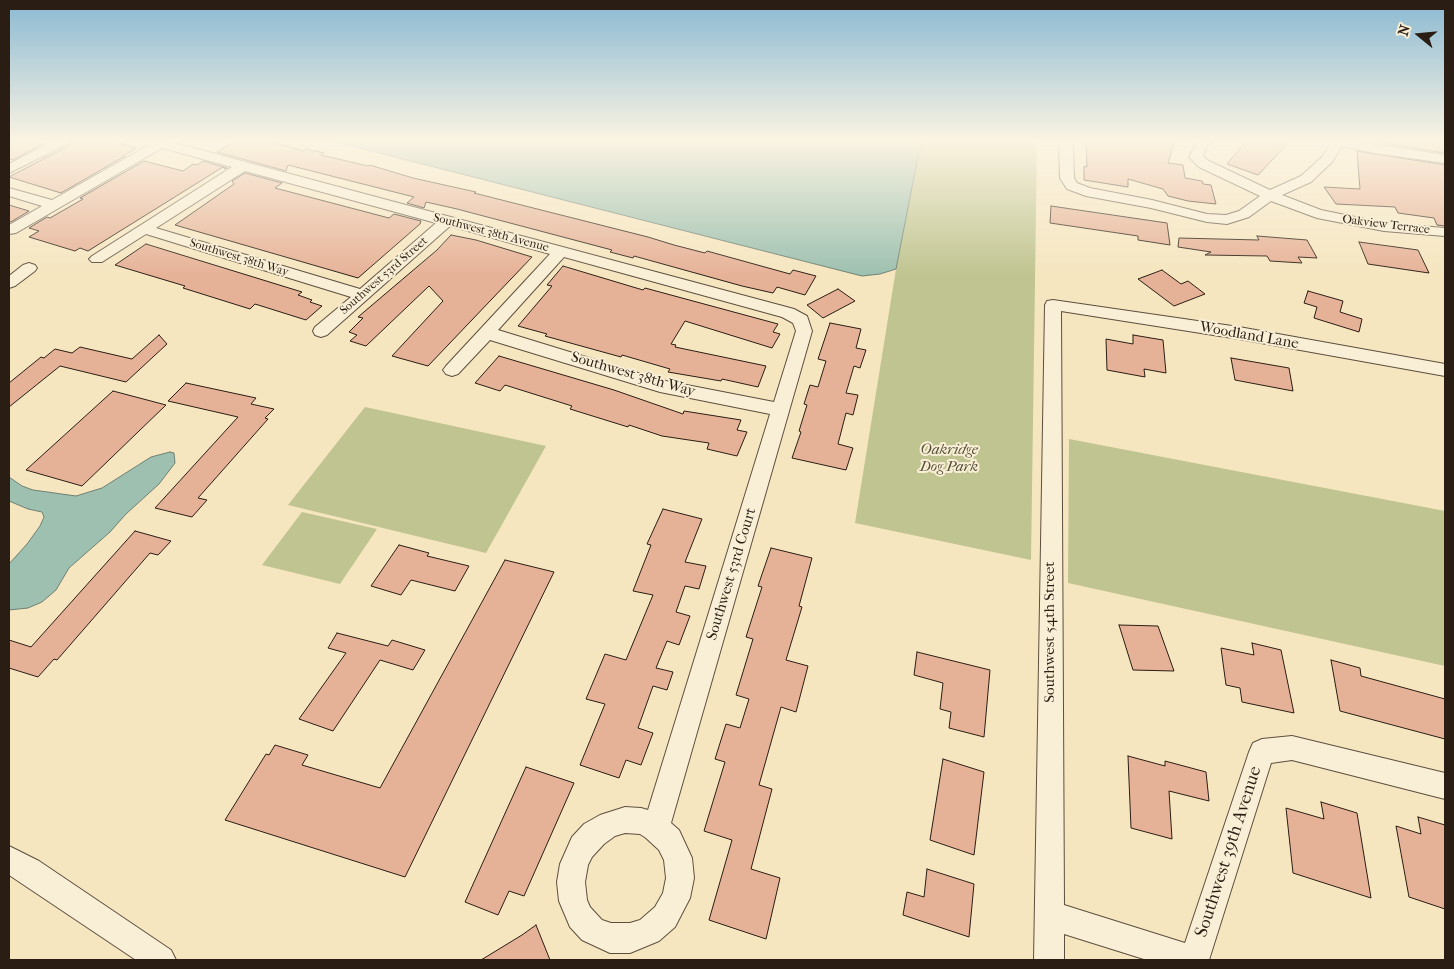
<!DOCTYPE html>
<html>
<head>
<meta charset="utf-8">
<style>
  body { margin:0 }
  #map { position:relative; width:1454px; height:969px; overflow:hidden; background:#f6e6c0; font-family:"IM FELL French Canon",serif }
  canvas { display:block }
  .frame { position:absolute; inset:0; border:10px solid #2a1d13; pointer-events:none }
  .north { position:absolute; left:1394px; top:10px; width:50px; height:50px; -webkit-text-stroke:4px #f9efd6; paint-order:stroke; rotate:287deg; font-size:14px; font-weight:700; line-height:20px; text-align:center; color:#2a1d13 }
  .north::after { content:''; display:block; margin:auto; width:18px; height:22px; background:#2a1d13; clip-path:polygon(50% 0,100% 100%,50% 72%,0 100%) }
</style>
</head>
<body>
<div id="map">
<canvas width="1454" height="969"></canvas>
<div class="frame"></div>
<div class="north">N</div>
</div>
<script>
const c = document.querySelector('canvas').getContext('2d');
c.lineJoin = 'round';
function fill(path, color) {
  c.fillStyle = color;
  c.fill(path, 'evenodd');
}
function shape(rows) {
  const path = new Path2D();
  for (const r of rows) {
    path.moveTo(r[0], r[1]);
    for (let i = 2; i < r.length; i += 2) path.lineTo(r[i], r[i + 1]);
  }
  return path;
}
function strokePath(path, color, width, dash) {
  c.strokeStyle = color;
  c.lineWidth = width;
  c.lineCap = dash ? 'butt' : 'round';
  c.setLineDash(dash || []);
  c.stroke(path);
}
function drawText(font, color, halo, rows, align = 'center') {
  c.font = font + ' "IM FELL French Canon",serif';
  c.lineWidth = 4;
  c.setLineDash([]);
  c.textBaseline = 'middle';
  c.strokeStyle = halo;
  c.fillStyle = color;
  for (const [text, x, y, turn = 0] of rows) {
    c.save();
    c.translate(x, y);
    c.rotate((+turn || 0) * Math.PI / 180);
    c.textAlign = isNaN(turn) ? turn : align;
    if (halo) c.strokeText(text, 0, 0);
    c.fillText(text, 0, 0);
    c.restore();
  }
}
fill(shape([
  [921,141,1037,141,1031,560,855,523,896,269],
  [365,407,546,446,486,553,288,505],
  [1069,439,1445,511,1445,666,1068,583],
  [302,512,377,529,340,584,262,565]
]), '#bfc490');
const water = shape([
  [332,141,921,141,896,269,880,274,862,276,332,141],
  [170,452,174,453,175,463,159,484,126,514,110,532,69,568,56,590,42,602,28,608,9,610,9,564,27,544,40,526,44,517,42,512,28,509,9,501,9,477,22,486,33,490,76,496,102,488,151,457,170,452]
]);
fill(water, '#9dc0b0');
strokePath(water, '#6f7f71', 1);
const building = shape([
  [16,140,50,140,13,160,9,159,9,144,16,140],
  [71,140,108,140,136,148,123,156,125,156,61,193,9,177,68,146,71,140],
  [237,140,266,140,304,151,306,149,324,153,321,155,368,166,370,165,413,178,476,192,474,193,648,237,674,245,705,253,707,251,790,274,793,270,816,276,805,295,777,287,773,293,742,286,634,256,633,258,610,252,612,250,457,209,426,202,424,208,407,203,414,197,288,165,286,171,217,152,237,140],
  [1086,140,1175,140,1168,163,1183,165,1185,178,1202,181,1203,184,1211,185,1216,204,1188,201,1168,196,1163,189,1128,179,1128,187,1084,180,1084,166,1087,167,1086,140],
  [1247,140,1291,140,1258,175,1227,164,1247,140],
  [1363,140,1426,140,1445,143,1445,153,1363,140],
  [1357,151,1445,165,1445,226,1437,225,1434,218,1398,213,1395,207,1336,204,1324,187,1360,189,1357,151],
  [144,161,183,171,193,164,197,165,203,161,227,168,225,169,223,167,88,251,80,248,75,251,29,237,39,231,29,228,47,217,50,218,83,199,80,198,144,161],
  [245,173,282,183,275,188,389,218,394,214,421,221,420,224,358,278,175,225,234,184,232,181,245,173],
  [9,205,29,211,11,222,9,221,9,205],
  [1051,206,1167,223,1170,245,1138,240,1138,236,1050,223,1051,206],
  [451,235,476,240,532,257,428,366,392,356,443,301,429,286,366,346,350,341,357,335,349,332,363,318,358,317,437,250,451,235],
  [1257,236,1307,240,1317,258,1298,257,1302,263,1270,261,1267,256,1205,255,1211,252,1178,247,1179,238,1259,240,1257,236],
  [1359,242,1418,250,1429,273,1368,264,1359,242],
  [146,244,302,292,298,295,312,300,310,302,322,306,306,320,255,304,250,309,183,288,185,286,115,265,146,244],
  [563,266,643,290,645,288,778,324,773,332,780,334,772,348,685,321,671,344,676,345,675,347,766,366,758,387,722,379,721,381,668,372,670,369,622,355,621,357,545,336,547,334,518,326,552,286,547,285,563,266],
  [1162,270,1181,284,1188,281,1205,294,1174,306,1138,279,1162,270],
  [838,289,855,301,823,318,807,305,838,289],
  [1308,291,1343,301,1340,312,1362,319,1359,332,1314,318,1317,307,1304,303,1308,291],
  [830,323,861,329,856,348,866,350,860,368,854,366,846,393,858,395,853,415,846,413,838,444,853,448,846,470,792,458,801,432,799,431,807,405,804,404,810,385,818,387,826,361,818,359,830,323],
  [159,335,167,344,126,382,60,366,9,407,9,383,41,357,44,358,55,349,72,353,80,347,132,359,159,335],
  [1133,335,1163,340,1166,373,1144,369,1145,377,1107,370,1106,339,1133,344,1133,335],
  [499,356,614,390,683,414,684,411,741,420,737,430,747,432,737,456,707,449,709,443,662,436,629,425,628,427,570,409,572,406,505,385,500,391,475,383,499,356],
  [1231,358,1289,368,1293,391,1235,380,1231,358],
  [186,383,256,398,251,404,274,409,265,418,268,419,198,498,207,500,192,517,155,508,238,417,168,401,186,383],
  [113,391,166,405,82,486,26,470,113,391],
  [663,509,702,519,685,562,706,566,699,589,685,586,676,612,690,616,679,645,667,641,656,668,673,672,667,690,653,686,638,728,653,733,641,765,626,760,619,778,580,765,605,704,586,699,605,654,626,660,653,595,633,591,651,545,647,544,663,509],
  [135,531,171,541,158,555,150,553,57,660,54,659,38,677,9,668,9,640,31,647,135,531],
  [399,545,429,553,427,556,469,566,455,591,411,580,401,595,371,586,399,545],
  [771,548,812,558,799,606,802,607,786,660,808,666,796,712,781,707,759,785,772,789,751,869,780,878,766,939,709,920,732,840,704,831,725,762,715,759,726,724,740,728,749,699,736,695,753,639,746,637,762,587,758,586,771,548],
  [505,560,554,572,405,877,225,820,266,754,269,755,275,745,308,755,302,765,380,788,505,560],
  [1119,625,1158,626,1174,671,1133,670,1119,625],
  [337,633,388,646,392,640,425,650,413,670,380,660,333,731,299,719,346,653,328,648,337,633],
  [1252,643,1281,650,1294,713,1242,702,1240,688,1226,685,1221,648,1254,655,1252,643],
  [917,652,990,670,984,737,949,728,951,712,940,709,943,683,914,675,917,652],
  [1331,660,1360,668,1361,676,1445,699,1445,739,1340,711,1331,660],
  [1128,756,1165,766,1165,761,1206,772,1209,801,1169,791,1172,839,1131,828,1128,756],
  [943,759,984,772,974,855,930,840,943,759],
  [526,767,574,783,524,896,509,891,498,915,465,902,526,767],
  [1321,802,1357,813,1371,898,1293,873,1286,808,1324,819,1321,802],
  [1418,817,1445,825,1445,909,1409,897,1396,826,1421,834,1418,817],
  [927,869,974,884,969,937,903,915,907,892,924,897,927,869],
  [536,925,550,960,481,960,522,935,536,925]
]);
fill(building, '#e6b297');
strokePath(building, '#2a1d13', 1);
const minor = shape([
  [53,141,69,141,67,144,9,173,9,164,53,141],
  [144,141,171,141,171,142,794,309,807,316,812,331,671,823,679,830,692,858,694,878,690,898,675,927,659,941,630,953,610,953,582,940,570,927,559,901,557,882,560,864,572,837,584,824,600,815,625,807,641,808,648,810,770,414,660,392,490,340,458,374,452,376,446,374,443,370,446,366,550,254,450,226,327,335,321,337,315,335,313,331,315,327,351,297,146,234,102,262,92,262,89,259,92,256,232,167,162,148,16,233,9,234,9,225,42,206,9,196,9,188,52,200,149,145,144,141],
  [245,171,436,223,360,289,156,228,245,171],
  [564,257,782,317,793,323,796,331,774,402,661,380,498,330,564,257],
  [625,833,640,834,646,838,659,850,664,860,666,878,663,893,655,907,640,920,630,923,611,923,602,920,590,907,587,900,585,882,588,865,592,857,604,844,615,836,625,833],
  [1059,141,1073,141,1074,178,1077,183,1090,188,1152,200,1207,214,1226,215,1239,211,1260,196,1199,167,1189,157,1198,141,1213,141,1207,146,1203,156,1209,161,1270,190,1301,176,1322,157,1332,141,1354,141,1445,155,1445,163,1374,153,1342,146,1332,162,1311,182,1282,195,1321,210,1384,223,1445,228,1445,236,1384,231,1317,218,1271,201,1249,217,1227,224,1207,222,1151,208,1086,196,1067,189,1060,178,1059,141],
  [29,263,35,265,37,268,35,271,15,286,9,288,9,276,23,265,29,263],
  [1053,300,1239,327,1445,364,1445,376,1239,339,1061,311,1064,905,1185,943,1249,752,1253,743,1262,739,1292,736,1445,773,1445,799,1292,760,1271,763,1209,960,1147,960,1064,934,1064,960,1034,960,1045,305,1047,301,1053,300],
  [9,846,39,861,171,950,176,960,136,960,9,875,9,846]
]);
strokePath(minor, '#5d4f3e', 2);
fill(minor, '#f9efd6');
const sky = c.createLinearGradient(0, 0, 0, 276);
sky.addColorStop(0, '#8ab9d2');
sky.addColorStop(0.51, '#fbf4e3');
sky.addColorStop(1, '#fbf4e300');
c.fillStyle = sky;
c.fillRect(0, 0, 1454, 276);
drawText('12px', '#2a1d13', '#f9efd6', [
  ["Oakview Terrace",1386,225,7],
  ["Southwest 38th Avenue",491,233,15],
  ["Southwest 38th Way",239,258,17],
  ["Southwest 53rd Street",384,276,-41]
]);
drawText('15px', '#2a1d13', '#f9efd6', [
  ["Woodland Lane",1249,336,10],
  ["Southwest 38th Way",633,375,16],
  ["Southwest 53rd Court",732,574,-73],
  ["Southwest 54th Street",1050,632,-90]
]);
drawText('italic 15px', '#574f38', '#f9efd6', [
  ["Oakridge",949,450],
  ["Dog Park",949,467]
]);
drawText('18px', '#2a1d13', '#f9efd6', [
  ["Southwest 39th Avenue",1229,852,-72]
]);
</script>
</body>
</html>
